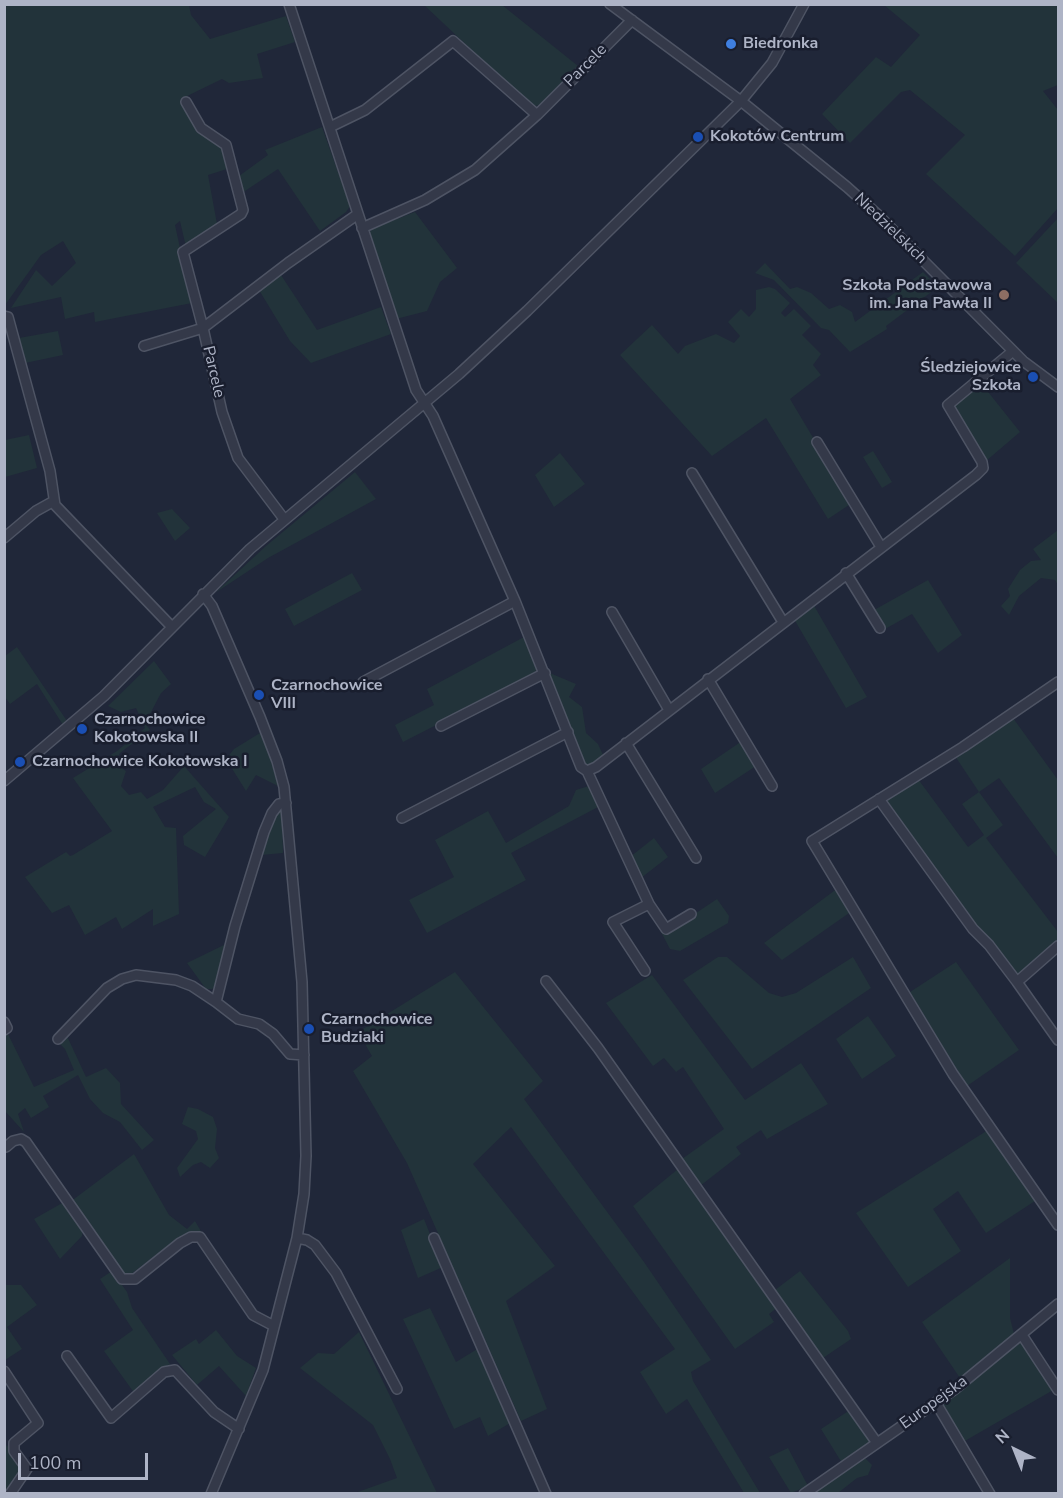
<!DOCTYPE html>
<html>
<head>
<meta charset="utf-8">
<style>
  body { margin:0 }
  #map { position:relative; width:1063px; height:1498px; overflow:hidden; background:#202739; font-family:"Nunito Sans",sans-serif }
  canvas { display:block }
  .frame { position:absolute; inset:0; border:6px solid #aeb4c6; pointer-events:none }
  .north { position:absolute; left:985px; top:1420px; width:60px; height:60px; -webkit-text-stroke:4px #191e2e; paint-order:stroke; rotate:317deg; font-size:16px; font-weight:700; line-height:24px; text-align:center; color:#aeb4c6 }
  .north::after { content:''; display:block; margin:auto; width:21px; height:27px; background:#aeb4c6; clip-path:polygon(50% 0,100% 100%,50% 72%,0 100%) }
  .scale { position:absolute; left:18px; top:1453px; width:130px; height:27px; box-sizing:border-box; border:3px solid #aeb4c6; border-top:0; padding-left:8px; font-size:18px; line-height:21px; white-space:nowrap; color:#aeb4c6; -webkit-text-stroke:4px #191e2e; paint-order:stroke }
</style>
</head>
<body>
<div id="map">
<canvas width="1063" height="1498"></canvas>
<div class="frame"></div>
<div class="north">N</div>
<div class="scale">100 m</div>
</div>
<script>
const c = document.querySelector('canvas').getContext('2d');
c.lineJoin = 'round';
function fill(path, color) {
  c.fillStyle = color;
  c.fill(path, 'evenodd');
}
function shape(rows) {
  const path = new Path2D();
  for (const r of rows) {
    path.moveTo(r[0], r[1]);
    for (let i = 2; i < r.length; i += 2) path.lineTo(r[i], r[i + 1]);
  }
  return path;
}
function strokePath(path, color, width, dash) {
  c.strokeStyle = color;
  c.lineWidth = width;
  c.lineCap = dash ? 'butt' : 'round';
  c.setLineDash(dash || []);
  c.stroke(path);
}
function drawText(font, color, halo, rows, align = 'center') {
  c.font = font + ' "Nunito Sans",sans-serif';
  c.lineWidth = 5;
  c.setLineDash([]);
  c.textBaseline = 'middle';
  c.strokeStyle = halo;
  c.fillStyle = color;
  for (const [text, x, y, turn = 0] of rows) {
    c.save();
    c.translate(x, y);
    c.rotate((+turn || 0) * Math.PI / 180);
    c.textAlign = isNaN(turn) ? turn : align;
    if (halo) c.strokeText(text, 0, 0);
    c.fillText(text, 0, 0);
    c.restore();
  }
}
fill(shape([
  [5,5,189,5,191,15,210,39,286,16,295,42,257,54,263,78,229,83,222,79,183,98,198,132,224,148,230,168,208,175,217,224,186,247,180,221,175,225,192,303,95,322,94,312,65,319,61,297,11,308,36,270,52,286,76,263,63,241,41,255,5,305],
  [424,5,502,5,578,66,541,104,536,106,529,104],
  [884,5,1058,5,1058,85,1043,91,1058,110,1058,208,1015,256,926,174,965,135,910,90,901,92,850,143,822,114,876,57,891,67,920,35],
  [322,127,350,206,346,212,320,231,278,169,242,193,239,176,268,155,265,150],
  [415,212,457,268,440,282,427,311,396,319,369,233,373,228],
  [1058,218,1058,303,1016,263],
  [765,263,790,289,797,287,811,293,829,309,840,305,852,312,855,322,923,272,938,287,886,326,887,329,850,352,829,330,821,328,774,280,755,273],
  [281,275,317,330,381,307,391,334,311,363,290,341,259,290],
  [769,287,775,289,790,303,781,313,785,317,794,309,811,326,802,335,821,354,813,365,821,375,790,399,852,503,828,519,766,418,712,456,620,355,652,325,678,354,685,346,716,334,734,343,740,336,728,322,741,309,749,317,756,309,756,290],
  [58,331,63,355,25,363,19,338],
  [981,383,1020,432,986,461,953,410,953,405],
  [29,435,37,468,5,477,5,440],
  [873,451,892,482,882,488,863,457],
  [560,453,585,484,554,507,535,475],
  [355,472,376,499,268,558,215,593,266,546],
  [172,509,190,528,175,541,157,513],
  [1058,530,1058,585,1055,580,1041,578,1019,596,1009,615,1001,606,1010,596,1008,589,1020,570,1031,561,1041,560,1033,549],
  [352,573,362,590,294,626,285,609],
  [928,580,962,635,938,653,912,614,885,629,874,610],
  [813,604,867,697,846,708,794,619],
  [524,637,538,665,534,675,403,742,395,725,434,705,427,689],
  [17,647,67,721,63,725,37,684,10,704,5,697,5,656],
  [154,661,171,684,161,693,150,714,143,721,150,730,120,753,114,764,126,771,121,786,129,795,141,792,147,799,163,790,184,766,229,817,205,857,184,845,183,836,216,809,204,802,195,787,153,807,165,827,176,828,179,914,153,926,153,909,122,929,116,917,85,935,69,905,52,913,25,877,66,852,70,856,73,855,112,831,73,778,117,751,145,728,136,708,121,712,108,706],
  [545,671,576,684,569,697,582,707,586,733,598,744,603,755,590,765,584,763],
  [1013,718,1058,780,1058,858,999,778,979,792,1003,825,986,838,1058,932,1058,941,1018,975,978,930,886,804,890,796,918,779,968,847,984,835,962,804,979,792,955,756],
  [260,733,266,743,278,786,256,775,246,791,226,759,234,749],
  [742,741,756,766,715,793,701,769],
  [589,786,598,807,511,853,526,880,427,933,409,900,454,877,435,840,488,811,506,843,569,806,576,790],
  [282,811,283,853,261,855,268,829,277,812],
  [654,838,668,857,641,878,630,857],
  [838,888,852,911,782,960,764,943],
  [717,899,729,916,728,923,680,951,670,949,661,932,672,929],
  [226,944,219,984,212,989,206,989,187,963],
  [718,957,727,957,769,993,782,997,796,993,853,957,871,988,752,1069,683,980],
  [956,962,1019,1050,967,1086,910,992],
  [455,972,543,1081,524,1099,644,1262,711,1360,691,1372,693,1381,760,1493,744,1493,687,1399,666,1414,640,1372,675,1349,511,1127,473,1164,555,1266,506,1301,547,1409,521,1421,407,1163,353,1071,372,1056,358,1032],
  [652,975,745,1100,801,1063,828,1104,767,1139,761,1130,736,1147,741,1154,700,1186,682,1159,724,1129,683,1067,676,1072,664,1058,653,1066,606,1003],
  [868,1016,896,1056,862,1079,836,1039],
  [7,1032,34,1087,74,1070,65,1049,58,1042,66,1034,86,1077,106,1068,120,1083,121,1104,154,1140,142,1150,120,1122,103,1113,90,1099,78,1075,43,1096,49,1107,31,1118,25,1108,18,1114,24,1132,5,1111,4,1034],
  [188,1107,198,1109,213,1117,217,1129,215,1148,219,1158,210,1168,201,1162,193,1165,180,1177,177,1168,198,1139,196,1131,182,1124],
  [988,1130,1038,1199,986,1233,958,1191,933,1209,961,1251,908,1287,856,1213],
  [134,1154,169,1215,187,1229,195,1221,202,1233,194,1232,178,1238,131,1274,122,1273,70,1202],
  [678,1169,778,1307,769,1314,774,1322,735,1349,633,1206],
  [64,1202,83,1229,82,1236,60,1259,34,1219],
  [424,1219,443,1267,418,1278,401,1230],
  [1010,1258,1010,1318,1014,1334,960,1378,922,1322],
  [112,1271,127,1292,132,1308,170,1364,135,1394,104,1351,133,1330,100,1279],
  [800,1271,848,1331,851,1339,823,1358,775,1290],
  [5,1285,21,1285,37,1305,7,1327,22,1349,5,1360],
  [430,1308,456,1362,479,1348,512,1422,488,1436,480,1417,454,1429,403,1319],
  [216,1330,237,1356,256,1368,246,1396,219,1366,197,1385,172,1355,196,1339,199,1344],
  [359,1332,437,1493,355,1493,397,1478,390,1459,373,1425,300,1368,318,1353,334,1354],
  [1021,1342,1055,1389,963,1442,941,1404],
  [850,1410,870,1438,868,1444,842,1463,821,1429],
  [7,1445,23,1469,5,1493,5,1448],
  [788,1448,808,1486,791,1493,769,1457],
  [865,1458,872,1465,868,1475,857,1478,838,1493,814,1493]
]), '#22333a');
const minor = shape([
  [289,4,416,390,433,416,515,601,581,767,587,771,596,767,976,475,983,468,982,462,948,405,1013,351],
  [610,4,741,101,847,187,877,214,1023,361,1058,387],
  [330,127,365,110,453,41,537,115],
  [362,228,425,200,475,170,537,115,632,20],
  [4,316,8,317,50,471,55,505,171,626],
  [144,346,203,328,183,252,241,214,243,210,226,145,201,128,186,102],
  [817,442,881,547],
  [692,473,783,622],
  [284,519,238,458,222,412,203,328,288,263,358,214],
  [4,538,36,511,54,501],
  [846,573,880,628],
  [203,594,212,606,260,717,277,761,284,787,302,982,306,1156,304,1194,297,1238,263,1370,211,1494],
  [612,612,669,710],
  [708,679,772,786],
  [363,682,515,601],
  [1058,682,963,747,812,841,953,1074,1058,1225],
  [441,726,545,673],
  [626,743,696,858],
  [587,771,649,904,666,929,691,914],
  [4,781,104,696,250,549,459,374,527,311,741,101,772,63,804,4],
  [879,799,973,929,989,945,1017,982],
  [286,803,279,804,272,813,264,832,235,926,216,1002,238,1019,259,1024,273,1034,290,1054,304,1055],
  [402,818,568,732],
  [1058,946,1017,982,1058,1040],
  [645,971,613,922,649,904],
  [546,981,598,1048,877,1443],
  [4,1022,7,1028,4,1030],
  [58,1039,107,988,122,979,136,975,176,980,192,986,216,1002],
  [6,1147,13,1141,21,1139,26,1142,122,1279,135,1279,180,1243,191,1237,200,1237,253,1315,274,1326],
  [297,1238,307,1240,315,1245,336,1273,397,1389],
  [434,1238,546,1494],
  [1022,1335,1058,1390],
  [67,1356,111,1418,164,1372,175,1370,214,1412,239,1429],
  [4,1371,38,1423,14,1443,14,1451,27,1469,10,1494],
  [936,1403,990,1494],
  [804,1494,955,1389,1058,1304]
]);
strokePath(minor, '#4e5464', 12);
strokePath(minor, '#343949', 9);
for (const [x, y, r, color] of [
  [731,44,6,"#3f7fe0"],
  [698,137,6,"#1a4fb4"],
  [1004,295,6,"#8d6e63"],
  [1033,377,6,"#1a4fb4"],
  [259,695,6,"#1a4fb4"],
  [82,729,6,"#1a4fb4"],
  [20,762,6,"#1a4fb4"],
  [309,1029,6,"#1a4fb4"]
]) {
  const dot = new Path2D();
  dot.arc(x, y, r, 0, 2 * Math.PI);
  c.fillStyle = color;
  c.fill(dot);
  strokePath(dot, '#191e2e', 2);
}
drawText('bold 16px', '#aeb4c6', '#191e2e', [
  ["Biedronka",743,44],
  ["Kokotów Centrum",710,137],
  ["Szkoła Podstawowa",992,286,"right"],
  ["im. Jana Pawła II",992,304,"right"],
  ["Śledziejowice",1021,368,"right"],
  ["Szkoła",1021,386,"right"],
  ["Czarnochowice",271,686],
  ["VIII",271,704],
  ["Czarnochowice",94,720],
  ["Kokotowska II",94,738],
  ["Czarnochowice Kokotowska I",32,762],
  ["Czarnochowice",321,1020],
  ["Budziaki",321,1038]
], 'left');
drawText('16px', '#aeb4c6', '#191e2e', [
  ["Parcele",586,66,-45],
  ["Niedzielskich",890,229,44],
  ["Parcele",213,372,77],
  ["Europejska",934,1403,-36]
]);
</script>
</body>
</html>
